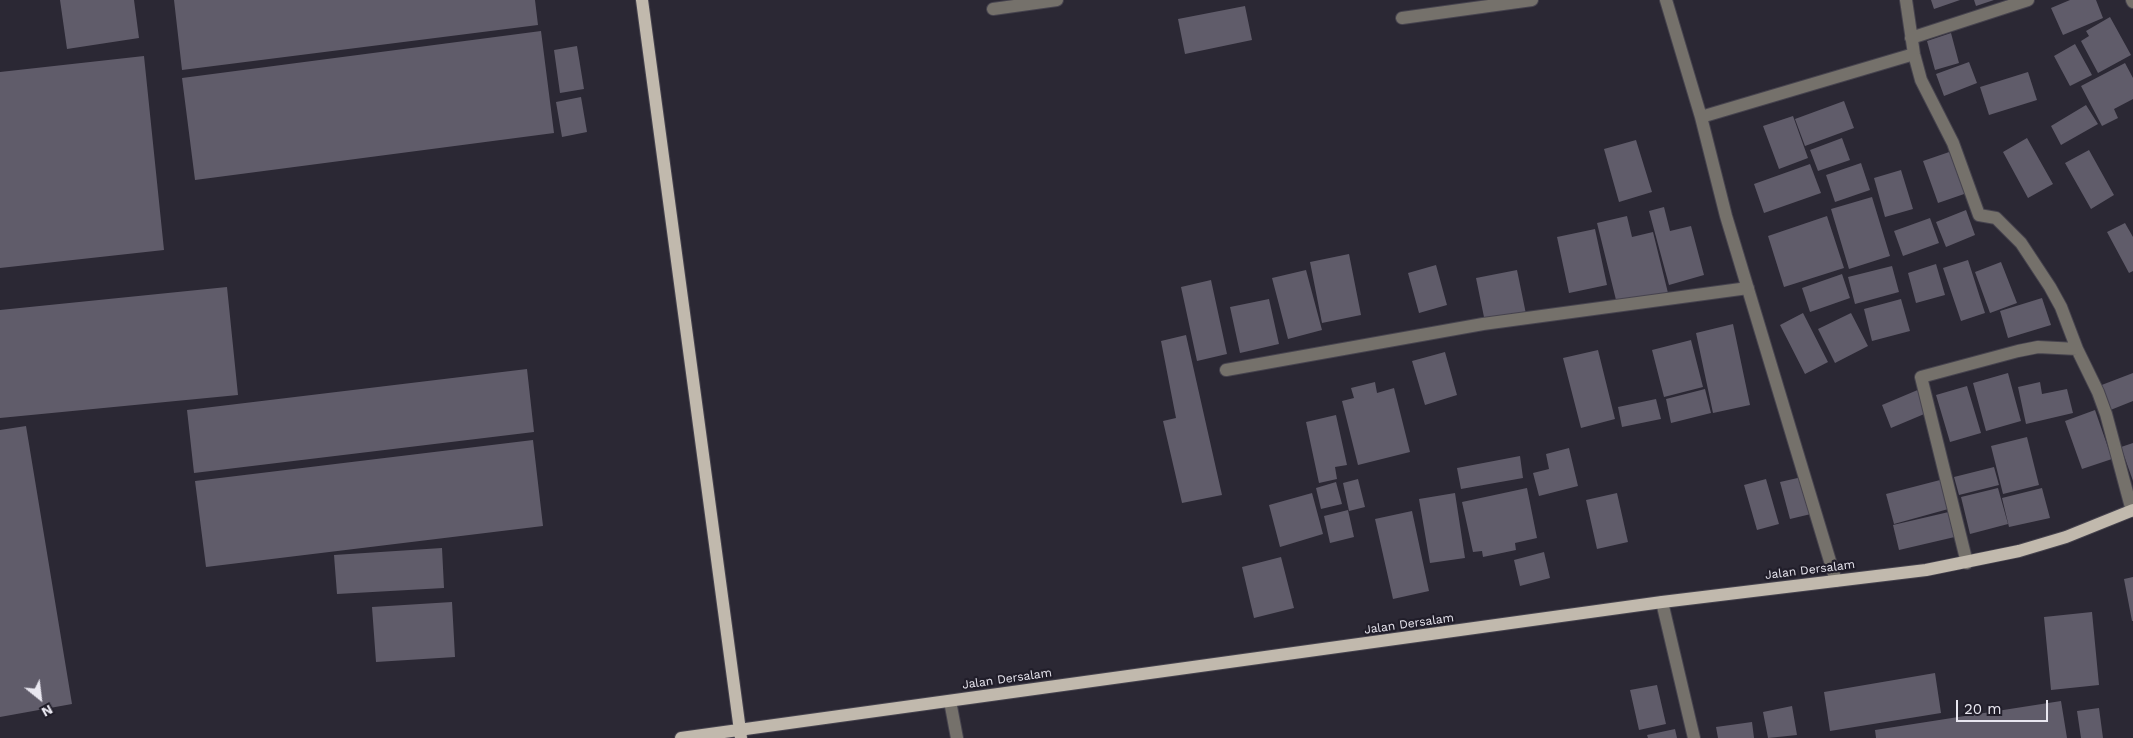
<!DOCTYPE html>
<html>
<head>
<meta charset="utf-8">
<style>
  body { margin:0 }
  #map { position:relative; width:2133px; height:738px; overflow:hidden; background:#2b2834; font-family:"Work Sans",sans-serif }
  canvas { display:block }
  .north { position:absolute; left:15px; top:673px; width:50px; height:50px; -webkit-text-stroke:4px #211e2a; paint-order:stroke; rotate:151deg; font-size:14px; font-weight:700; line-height:20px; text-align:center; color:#e9e7f0 }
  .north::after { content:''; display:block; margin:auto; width:18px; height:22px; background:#e9e7f0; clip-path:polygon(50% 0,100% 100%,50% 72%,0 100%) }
  .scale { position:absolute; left:1956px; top:700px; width:92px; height:22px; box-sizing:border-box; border:2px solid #e9e7f0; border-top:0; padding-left:6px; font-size:15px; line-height:18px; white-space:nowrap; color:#e9e7f0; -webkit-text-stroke:4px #211e2a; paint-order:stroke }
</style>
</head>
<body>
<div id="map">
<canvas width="2133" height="738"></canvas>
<div class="north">N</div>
<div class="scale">20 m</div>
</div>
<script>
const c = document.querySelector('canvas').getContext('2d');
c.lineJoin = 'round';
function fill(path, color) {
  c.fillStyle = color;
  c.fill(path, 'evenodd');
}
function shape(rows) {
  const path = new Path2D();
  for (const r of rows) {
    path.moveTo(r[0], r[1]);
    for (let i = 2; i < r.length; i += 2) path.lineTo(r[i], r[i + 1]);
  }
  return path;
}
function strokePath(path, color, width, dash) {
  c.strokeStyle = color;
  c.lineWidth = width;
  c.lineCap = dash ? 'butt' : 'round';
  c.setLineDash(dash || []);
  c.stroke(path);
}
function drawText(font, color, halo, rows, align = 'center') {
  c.font = font + ' "Work Sans",sans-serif';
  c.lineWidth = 4.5;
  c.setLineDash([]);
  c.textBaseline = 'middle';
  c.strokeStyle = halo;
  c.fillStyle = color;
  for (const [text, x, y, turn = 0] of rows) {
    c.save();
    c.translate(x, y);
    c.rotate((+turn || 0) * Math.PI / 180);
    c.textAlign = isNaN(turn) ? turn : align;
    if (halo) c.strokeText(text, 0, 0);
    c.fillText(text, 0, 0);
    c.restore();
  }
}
fill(shape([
  [60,0,134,0,139,38,67,49],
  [174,0,535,0,538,25,182,70],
  [1931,0,1960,0,1934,9],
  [1974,0,1994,0,1976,6],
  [2070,0,2096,0,2103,18,2063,35,2051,8],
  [1245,6,1252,40,1185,54,1178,19],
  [2110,17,2131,55,2098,73,2081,41,2089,36,2086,31],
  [541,31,554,133,195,180,182,78],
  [1951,33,1959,63,1935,70,1927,41],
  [2075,44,2092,75,2070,86,2054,56],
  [577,46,584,89,560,93,554,50],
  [144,56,164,250,0,268,0,72],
  [1969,62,1977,83,1944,96,1936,74],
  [2125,63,2133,78,2133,99,2114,109,2118,118,2102,126,2081,86],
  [2028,72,2037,100,1989,115,1980,87],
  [581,97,587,132,562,137,556,102],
  [1844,101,1854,128,1805,146,1795,119],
  [2086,105,2098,124,2061,145,2051,126],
  [1793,116,1808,158,1779,169,1763,126],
  [1842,138,1850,160,1818,171,1810,150],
  [2027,138,2053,184,2028,198,2003,152],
  [1636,140,1652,192,1619,202,1604,149],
  [1955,150,1970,192,1938,203,1923,161],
  [2089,150,2114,195,2091,209,2065,163],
  [1861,163,1870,190,1835,202,1826,175],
  [1810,164,1821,193,1764,213,1754,184],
  [1901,170,1913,209,1885,217,1874,178],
  [1872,197,1890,256,1849,269,1831,209],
  [1664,207,1670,231,1691,226,1704,275,1669,285,1649,211],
  [1966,210,1975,235,1946,247,1936,222],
  [1627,216,1632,237,1653,232,1668,293,1617,304,1597,223],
  [1827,216,1844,268,1784,287,1768,236],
  [1930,218,1939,243,1903,256,1894,231],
  [2125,223,2133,237,2133,271,2129,273,2107,232],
  [1595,229,1607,285,1569,293,1557,237],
  [1349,254,1361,315,1322,323,1310,262],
  [1968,260,1985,313,1961,321,1943,268],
  [2001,262,2017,303,1990,313,1975,272],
  [1936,264,1945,295,1916,303,1908,273],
  [1436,265,1447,305,1419,313,1408,273],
  [1892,266,1899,292,1855,304,1848,277],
  [1306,270,1322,330,1288,339,1272,278],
  [1517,270,1526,314,1485,322,1476,278],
  [1842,274,1850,298,1810,312,1802,288],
  [1211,280,1227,354,1197,361,1181,287],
  [227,287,238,395,0,418,0,310],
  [2042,298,2051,325,2008,338,2000,311],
  [1269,299,1279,344,1240,353,1230,307],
  [1901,299,1910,331,1872,341,1864,309],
  [1803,313,1828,362,1805,374,1780,325],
  [1851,313,1868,346,1835,363,1818,329],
  [1733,324,1750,405,1713,413,1696,333],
  [1186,335,1222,495,1182,503,1163,421,1176,418,1161,341],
  [1691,340,1703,387,1664,397,1652,350],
  [1598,350,1615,419,1581,428,1563,358],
  [1445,352,1457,395,1425,405,1412,361],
  [527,369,534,432,194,473,187,410],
  [2008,373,2021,421,1986,431,1973,383],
  [2133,373,2133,401,2108,411,2099,386],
  [1375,382,1377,393,1394,388,1410,452,1358,465,1342,401,1354,398,1351,388],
  [2040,382,2042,394,2067,389,2073,413,2026,424,2018,387],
  [1967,386,1981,433,1950,442,1936,395],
  [1705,389,1711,413,1671,423,1666,399],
  [1920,389,1929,412,1891,428,1882,405],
  [1656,399,1661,419,1622,427,1618,407],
  [2095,410,2112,459,2082,469,2065,421],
  [1336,415,1347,465,1335,467,1337,479,1319,483,1306,422],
  [26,426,72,704,0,717,0,430],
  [2027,437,2039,485,2003,494,1991,446],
  [533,440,543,526,206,567,195,481],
  [2133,443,2133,481,2121,447],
  [1569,448,1578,486,1539,496,1533,473,1549,469,1546,454],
  [1520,456,1523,478,1461,489,1457,468],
  [1994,467,1999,485,1959,495,1954,477],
  [1802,477,1811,514,1790,519,1780,482],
  [1358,479,1365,507,1349,511,1343,483],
  [1766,479,1779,524,1757,530,1744,485],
  [1944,479,1952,508,1894,524,1886,494],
  [1336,482,1342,504,1321,509,1316,488],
  [1527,488,1537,538,1515,543,1516,550,1483,557,1482,551,1473,552,1462,502],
  [1998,488,2008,524,1970,534,1961,497],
  [2042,488,2050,518,2009,527,2002,498],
  [1312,493,1323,534,1280,547,1269,505],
  [1455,493,1465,558,1430,563,1419,499],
  [1617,493,1628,542,1597,549,1586,500],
  [1348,510,1354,537,1330,543,1324,516],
  [1412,511,1429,591,1393,599,1375,519],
  [1953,511,1959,536,1899,550,1893,525],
  [442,548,444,588,337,594,334,555],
  [1544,552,1550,578,1520,586,1514,560],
  [1281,557,1294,608,1254,618,1242,567],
  [2133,577,2133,621,2132,621,2124,579],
  [452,602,455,657,376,662,372,607],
  [2092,612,2099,685,2051,690,2044,617],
  [1935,673,1941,713,1830,731,1824,692],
  [1657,685,1666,724,1639,730,1630,690],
  [2061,701,2067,738,1876,738,1875,730],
  [1792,706,1797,735,1768,738,1763,712],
  [2099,708,2103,738,2081,738,2077,711],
  [1752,722,1754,738,1718,738,1716,727],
  [1675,729,1677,738,1648,738,1647,735]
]), '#605c6a');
const minor = shape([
  [1666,0,1701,117,1726,216,1836,581],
  [1906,0,1914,54,1921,80,1953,143,1979,215,1996,218,2021,243,2050,287,2061,307,2077,349],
  [2132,0,2133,2],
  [993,9,1057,0],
  [1402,18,1532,0],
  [1911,38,2028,0],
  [1701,117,1914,54],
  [1226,370,1483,324,1748,288],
  [1967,563,1921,377,2018,351,2038,347,2077,349,2098,392,2106,414,2132,511],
  [1662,602,1694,738],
  [950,701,957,738]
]);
const major = shape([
  [642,0,741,738],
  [681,738,1662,602,1926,570,2019,551,2066,537,2133,510]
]);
strokePath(minor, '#46434e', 14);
strokePath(major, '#46434e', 14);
strokePath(minor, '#75716b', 12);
strokePath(major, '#c1b9ad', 12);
drawText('12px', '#e9e7f0', '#211e2a', [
  ["Jalan Dersalam",1810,570,-7],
  ["Jalan Dersalam",1409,624,-8],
  ["Jalan Dersalam",1007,679,-8]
]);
</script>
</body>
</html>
